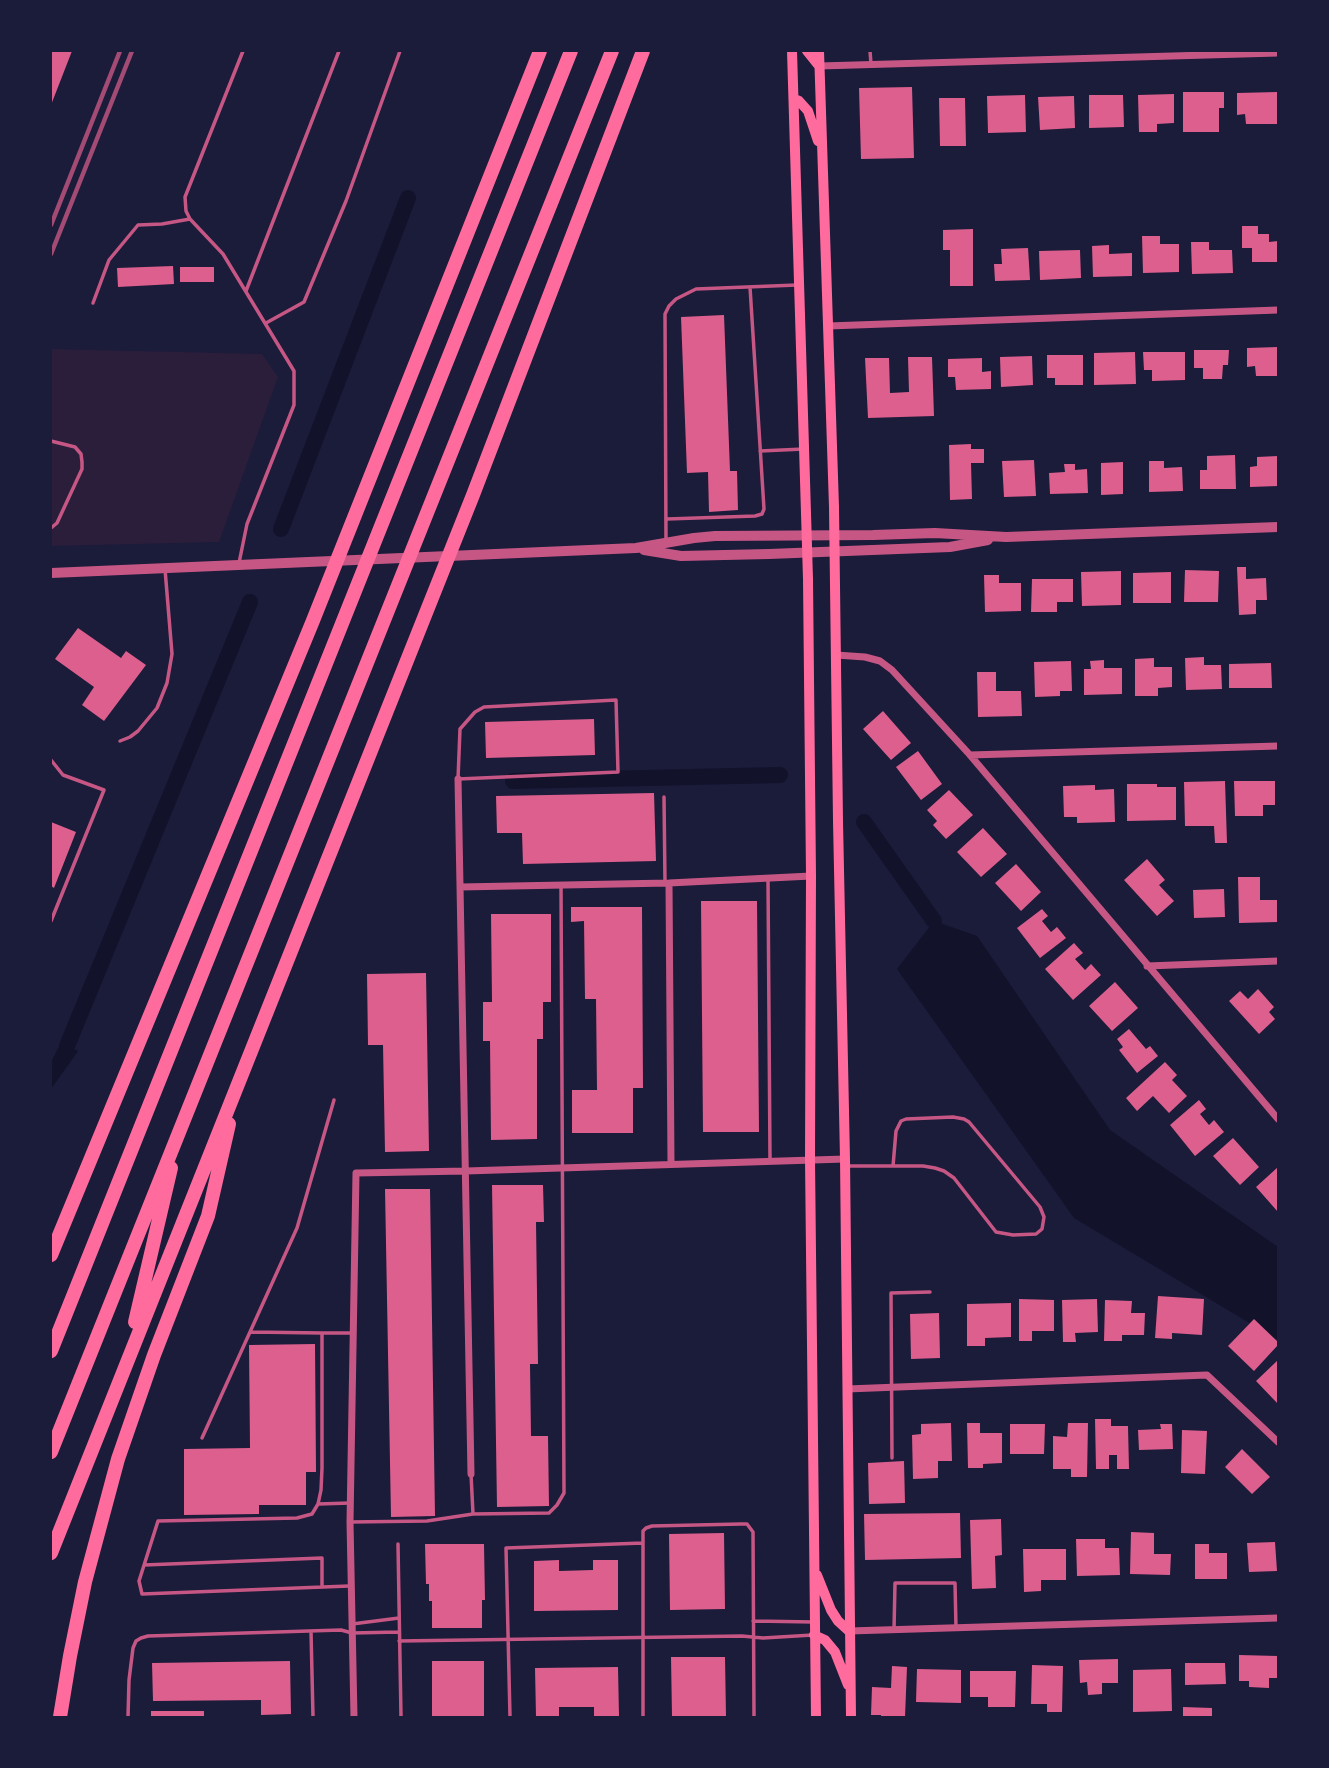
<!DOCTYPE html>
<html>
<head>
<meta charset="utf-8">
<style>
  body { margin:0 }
  #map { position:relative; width:1329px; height:1768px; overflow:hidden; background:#1b1b3a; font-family:"PT Sans Narrow",sans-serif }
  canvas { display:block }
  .frame { position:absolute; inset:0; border:52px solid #1b1b3a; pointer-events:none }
</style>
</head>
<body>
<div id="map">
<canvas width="1329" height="1768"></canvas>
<div class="frame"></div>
</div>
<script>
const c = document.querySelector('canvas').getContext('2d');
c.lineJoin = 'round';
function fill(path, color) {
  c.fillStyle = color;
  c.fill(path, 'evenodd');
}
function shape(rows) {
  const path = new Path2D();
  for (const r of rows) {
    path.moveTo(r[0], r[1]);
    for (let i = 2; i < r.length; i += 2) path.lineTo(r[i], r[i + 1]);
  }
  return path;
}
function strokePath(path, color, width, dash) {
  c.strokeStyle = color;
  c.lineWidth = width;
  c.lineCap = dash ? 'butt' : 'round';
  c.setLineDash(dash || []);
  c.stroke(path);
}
fill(shape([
  [51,349,262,354,278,377,219,542,51,546]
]), '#2a1e3b');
fill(shape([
  [934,921,977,936,1110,1130,1278,1247,1278,1340,1074,1218,897,969],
  [60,1045,67,1046,78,1051,51,1089,51,1062]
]), '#12122b');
strokePath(shape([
  [281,529,408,198],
  [513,781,780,775],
  [864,822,934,921],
  [67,1046,250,602]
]), '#12122b', 16);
fill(shape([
  [51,51,72,51,51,105],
  [912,87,914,158,861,159,859,88],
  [1183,92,1224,92,1224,108,1219,108,1219,132,1183,132],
  [1277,92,1277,124,1246,124,1245,114,1237,115,1237,93],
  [1174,94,1174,123,1157,124,1157,132,1139,132,1138,95],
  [1025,95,1026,132,988,133,987,96],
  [1089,95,1123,95,1124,127,1089,128],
  [1074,96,1075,128,1040,130,1038,97],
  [939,98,965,98,966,146,940,146],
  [1242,226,1258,226,1258,234,1269,234,1269,242,1278,241,1278,262,1252,262,1252,248,1242,248],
  [973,229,973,286,950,286,950,250,943,250,943,230],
  [1142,236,1160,236,1160,244,1179,244,1179,272,1143,273],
  [1191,242,1209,242,1209,250,1232,250,1233,273,1192,274],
  [1109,245,1109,254,1132,253,1132,276,1093,277,1092,246],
  [1028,248,1030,280,995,281,994,264,1002,264,1001,249],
  [1080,250,1081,278,1040,280,1039,251],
  [173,266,174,284,118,287,117,268],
  [180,267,214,267,214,282,180,282],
  [724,315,730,471,737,471,738,510,709,512,708,472,687,473,681,317],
  [1278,347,1278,376,1256,376,1255,366,1247,367,1247,348],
  [1194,350,1229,350,1228,365,1223,365,1222,379,1203,379,1203,368,1194,368],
  [1135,352,1136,384,1094,385,1094,353],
  [1143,352,1185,352,1185,380,1152,381,1152,370,1144,370],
  [1047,355,1083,355,1083,385,1055,385,1055,378,1047,378],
  [1032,356,1033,385,1001,387,1000,357],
  [908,357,932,357,934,416,868,418,865,358,889,358,890,393,909,392],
  [982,358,982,372,991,371,991,389,956,390,955,377,948,377,948,359],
  [971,444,971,449,984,449,984,463,971,463,972,499,950,500,949,445],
  [1235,455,1236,489,1200,489,1200,470,1207,470,1207,456],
  [1278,456,1278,486,1250,487,1250,467,1257,466,1257,457],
  [1034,460,1036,496,1004,497,1002,461],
  [1149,461,1164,461,1164,468,1182,467,1183,491,1149,492],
  [1123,462,1123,494,1101,495,1101,463],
  [1064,464,1075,464,1075,470,1087,469,1088,493,1050,494,1049,473,1065,472],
  [1237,567,1246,567,1246,579,1266,578,1267,600,1256,600,1256,614,1239,615],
  [1185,570,1219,571,1218,602,1184,602],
  [1121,571,1121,605,1082,606,1081,572],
  [1171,572,1171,603,1133,603,1133,573],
  [984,575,999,575,999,583,1021,583,1021,611,985,612],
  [1032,579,1073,579,1073,602,1057,602,1057,612,1031,612],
  [78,628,121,658,126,651,146,665,104,721,82,705,94,687,55,659],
  [1204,657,1204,665,1221,665,1222,689,1186,690,1185,658],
  [1154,658,1154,667,1172,667,1172,687,1158,688,1158,696,1135,696,1135,659],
  [1104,660,1104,668,1122,668,1122,694,1084,695,1084,669,1091,669,1090,661],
  [1071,661,1072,691,1060,691,1060,696,1035,697,1034,662],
  [1271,663,1272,688,1229,688,1229,664],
  [977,672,996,672,996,691,1021,691,1022,716,978,717],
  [883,711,911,743,891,760,863,729],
  [594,719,595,755,486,758,485,722],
  [918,751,942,784,921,800,896,767],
  [1225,781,1227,843,1215,843,1214,826,1185,826,1184,782],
  [1234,781,1275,781,1275,805,1263,805,1263,816,1235,816],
  [1127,784,1157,784,1157,787,1176,787,1176,820,1127,821],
  [1095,785,1095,790,1114,789,1115,822,1077,823,1077,817,1064,817,1063,786],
  [949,790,973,815,946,839,933,825,937,821,927,810],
  [654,793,656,861,523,864,522,833,497,833,496,796],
  [51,822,76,832,54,888,51,886],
  [983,828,1007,854,981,877,957,852],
  [1147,859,1165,880,1159,885,1174,901,1157,916,1124,880],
  [1016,864,1041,892,1021,911,995,883],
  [1238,877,1260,877,1260,900,1278,900,1278,922,1239,923],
  [1224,889,1225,917,1194,918,1193,890],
  [701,901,757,901,759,1132,703,1132],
  [571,907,642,907,643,1088,633,1088,633,1133,572,1133,572,1090,597,1090,596,999,585,999,584,921,571,922],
  [1042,909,1048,916,1042,921,1051,932,1057,927,1066,938,1040,958,1017,928],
  [491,914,551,914,551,1002,543,1002,543,1039,537,1039,537,1139,491,1140,490,1041,483,1041,483,1002,492,1002],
  [1074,943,1083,953,1075,959,1085,970,1091,964,1101,975,1073,1000,1045,969],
  [426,973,429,1151,385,1152,383,1045,368,1045,367,974],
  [1115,982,1138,1008,1112,1031,1089,1006],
  [1258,989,1274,1007,1269,1012,1275,1019,1259,1034,1229,1001,1240,991,1248,999],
  [1129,1029,1146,1049,1150,1046,1158,1056,1137,1073,1119,1050,1123,1047,1117,1039],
  [1165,1062,1177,1075,1172,1080,1187,1096,1169,1113,1153,1096,1137,1111,1126,1098],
  [1199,1100,1206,1109,1200,1114,1209,1125,1214,1120,1224,1132,1195,1156,1170,1125],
  [1233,1138,1259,1167,1240,1185,1213,1156],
  [1278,1167,1278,1212,1256,1187],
  [492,1185,543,1185,544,1222,536,1222,538,1364,530,1364,531,1436,548,1436,549,1506,497,1507],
  [385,1189,430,1189,435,1516,391,1517],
  [1158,1296,1204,1299,1202,1335,1172,1333,1172,1339,1155,1338],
  [1019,1299,1054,1300,1054,1331,1032,1331,1032,1341,1019,1341],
  [1097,1299,1098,1332,1075,1333,1076,1342,1063,1342,1062,1300],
  [1105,1300,1132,1301,1131,1313,1145,1313,1144,1335,1122,1335,1122,1341,1104,1341],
  [1011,1303,1011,1337,985,1338,985,1346,967,1346,967,1304],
  [939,1313,940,1358,911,1359,910,1314],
  [1254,1319,1278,1342,1278,1345,1254,1371,1228,1346],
  [315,1344,316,1472,306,1472,306,1505,259,1505,259,1514,184,1515,184,1449,250,1448,249,1345],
  [1278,1360,1278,1404,1256,1381],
  [1095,1419,1111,1419,1111,1426,1128,1426,1129,1469,1117,1469,1117,1455,1109,1455,1109,1469,1096,1469],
  [951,1423,952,1461,938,1461,938,1478,913,1479,912,1435,921,1434,921,1424],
  [967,1423,980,1423,980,1433,1002,1433,1002,1463,983,1464,983,1468,968,1468],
  [1068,1423,1088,1423,1087,1477,1071,1477,1071,1469,1053,1469,1053,1436,1067,1437],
  [1010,1424,1045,1424,1044,1454,1010,1454],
  [1160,1424,1172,1424,1173,1449,1139,1450,1138,1430,1161,1429],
  [1182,1430,1207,1431,1205,1474,1181,1473],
  [1242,1449,1270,1477,1252,1494,1225,1467],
  [904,1461,905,1503,869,1504,868,1463],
  [960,1513,961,1558,865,1560,864,1514],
  [1001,1519,1002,1555,995,1556,996,1588,972,1589,970,1520],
  [1131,1532,1154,1533,1154,1554,1171,1554,1170,1575,1130,1574],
  [724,1533,725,1609,670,1610,669,1534],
  [1076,1539,1105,1539,1105,1548,1119,1548,1120,1575,1077,1576],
  [1275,1542,1277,1571,1249,1572,1247,1543],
  [425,1544,484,1544,485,1600,482,1600,482,1628,432,1628,432,1601,429,1601,429,1584,426,1584],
  [1195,1544,1209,1544,1209,1553,1227,1553,1227,1579,1195,1579],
  [1023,1549,1066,1549,1066,1580,1041,1580,1041,1591,1024,1592],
  [559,1560,559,1571,593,1570,593,1560,618,1560,618,1610,534,1611,534,1561],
  [1239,1655,1278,1656,1278,1678,1269,1678,1269,1688,1249,1687,1249,1681,1239,1681],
  [671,1657,725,1657,726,1717,672,1717],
  [1118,1659,1118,1683,1102,1683,1102,1694,1088,1695,1087,1682,1080,1683,1079,1660],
  [290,1661,291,1714,261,1715,261,1700,153,1701,152,1663],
  [432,1661,484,1661,484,1717,432,1717],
  [1185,1663,1225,1663,1226,1684,1185,1685],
  [1032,1665,1063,1666,1062,1712,1047,1712,1047,1704,1031,1704],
  [892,1666,907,1667,905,1717,881,1717,881,1715,871,1715,872,1687,891,1688],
  [618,1667,619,1716,594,1716,594,1707,559,1707,559,1717,536,1717,535,1668],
  [917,1669,961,1670,961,1703,916,1702],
  [1171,1669,1172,1711,1133,1712,1133,1670],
  [970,1671,1016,1671,1015,1707,988,1707,988,1697,970,1697],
  [1183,1707,1212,1708,1212,1717,1183,1717],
  [151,1711,204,1711,204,1717,151,1717]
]), '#dd5f8e');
strokePath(shape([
  [870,51,871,64],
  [246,291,339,51],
  [93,303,109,260,138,225,162,224,190,219],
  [266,323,304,302,346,201,400,51],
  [51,441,75,447,81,454,82,462,82,469,57,523,51,528],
  [760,451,804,449],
  [667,519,755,516,762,514,764,509,750,287],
  [666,542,665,314,669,306,676,299,696,289,797,285],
  [239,563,247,524,294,405,294,371,223,254,190,219,186,211,185,197,243,51],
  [616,700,618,772,458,779,460,729,475,712,484,707,616,700],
  [120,741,130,737,138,731,157,708,167,683,172,654,165,569],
  [51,760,63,775,104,790,51,921],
  [664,797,665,883],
  [768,879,770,1160],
  [847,1166,923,1166,935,1168,944,1171,954,1178,996,1232,1013,1235,1036,1234,1042,1229,1044,1217,1040,1207,969,1122,964,1119,953,1117,906,1119,901,1121,896,1131,893,1166],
  [250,1332,297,1228,334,1100],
  [202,1438,250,1332,322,1333],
  [892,1458,891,1293,930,1292],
  [471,1474,473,1514,549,1513,557,1505,564,1493,561,887],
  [318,1504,321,1490,322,1468,322,1333,352,1333],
  [350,1522,427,1521,473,1514],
  [398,1544,401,1717],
  [144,1565,322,1558,322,1587],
  [349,1586,142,1594,139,1581,158,1521,297,1518,312,1514,318,1504,350,1503],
  [753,1621,814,1622],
  [352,1624,399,1618],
  [894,1630,895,1583,955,1583,956,1628],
  [311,1631,313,1717],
  [399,1641,742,1636,763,1638,813,1635],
  [128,1717,129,1680,133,1648,136,1641,141,1638,148,1636,341,1630,352,1633,399,1632],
  [510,1717,506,1548,643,1543],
  [643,1717,643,1531,646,1528,652,1526,741,1524,747,1524,753,1532,754,1717]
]), '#c65784', 3.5);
strokePath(shape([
  [819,66,1278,53],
  [828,326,1278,310],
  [836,655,865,657,880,661,892,670,970,755,1278,1119],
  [970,755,1278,746],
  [458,779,471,1474],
  [669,883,671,1164],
  [460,887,669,883,811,876],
  [1147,966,1278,961],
  [847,1389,1207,1375,1278,1442],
  [849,1631,1278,1618],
  [354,1717,350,1522,356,1173,466,1171,845,1159]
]), '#c65784', 7);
strokePath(shape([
  [644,550,681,556,769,554,950,547,988,540],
  [51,573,636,548,694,538,715,536,873,535,935,533,1006,537,1278,527]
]), '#c65784', 10);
strokePath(shape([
  [792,51,808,579,811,876,810,1159,816,1717],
  [807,51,819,66],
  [819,51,834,507,838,821,845,1159,851,1717],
  [794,99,799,101,808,111,818,141],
  [817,1575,831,1610,838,1621,849,1631],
  [814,1635,825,1640,835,1652,848,1685]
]), '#ff6b9d', 10);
strokePath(shape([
  [51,1255,312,623,540,51],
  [135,1322,171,1168],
  [51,1351,571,51],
  [51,1452,612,51],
  [51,1553,473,495,643,51],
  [60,1717,70,1656,85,1582,118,1459,154,1355,208,1216,229,1124]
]), '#ff6b9d', 14);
strokePath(shape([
  [51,225,120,51],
  [51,254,132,51]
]), '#a44b75', 4.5);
</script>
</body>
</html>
